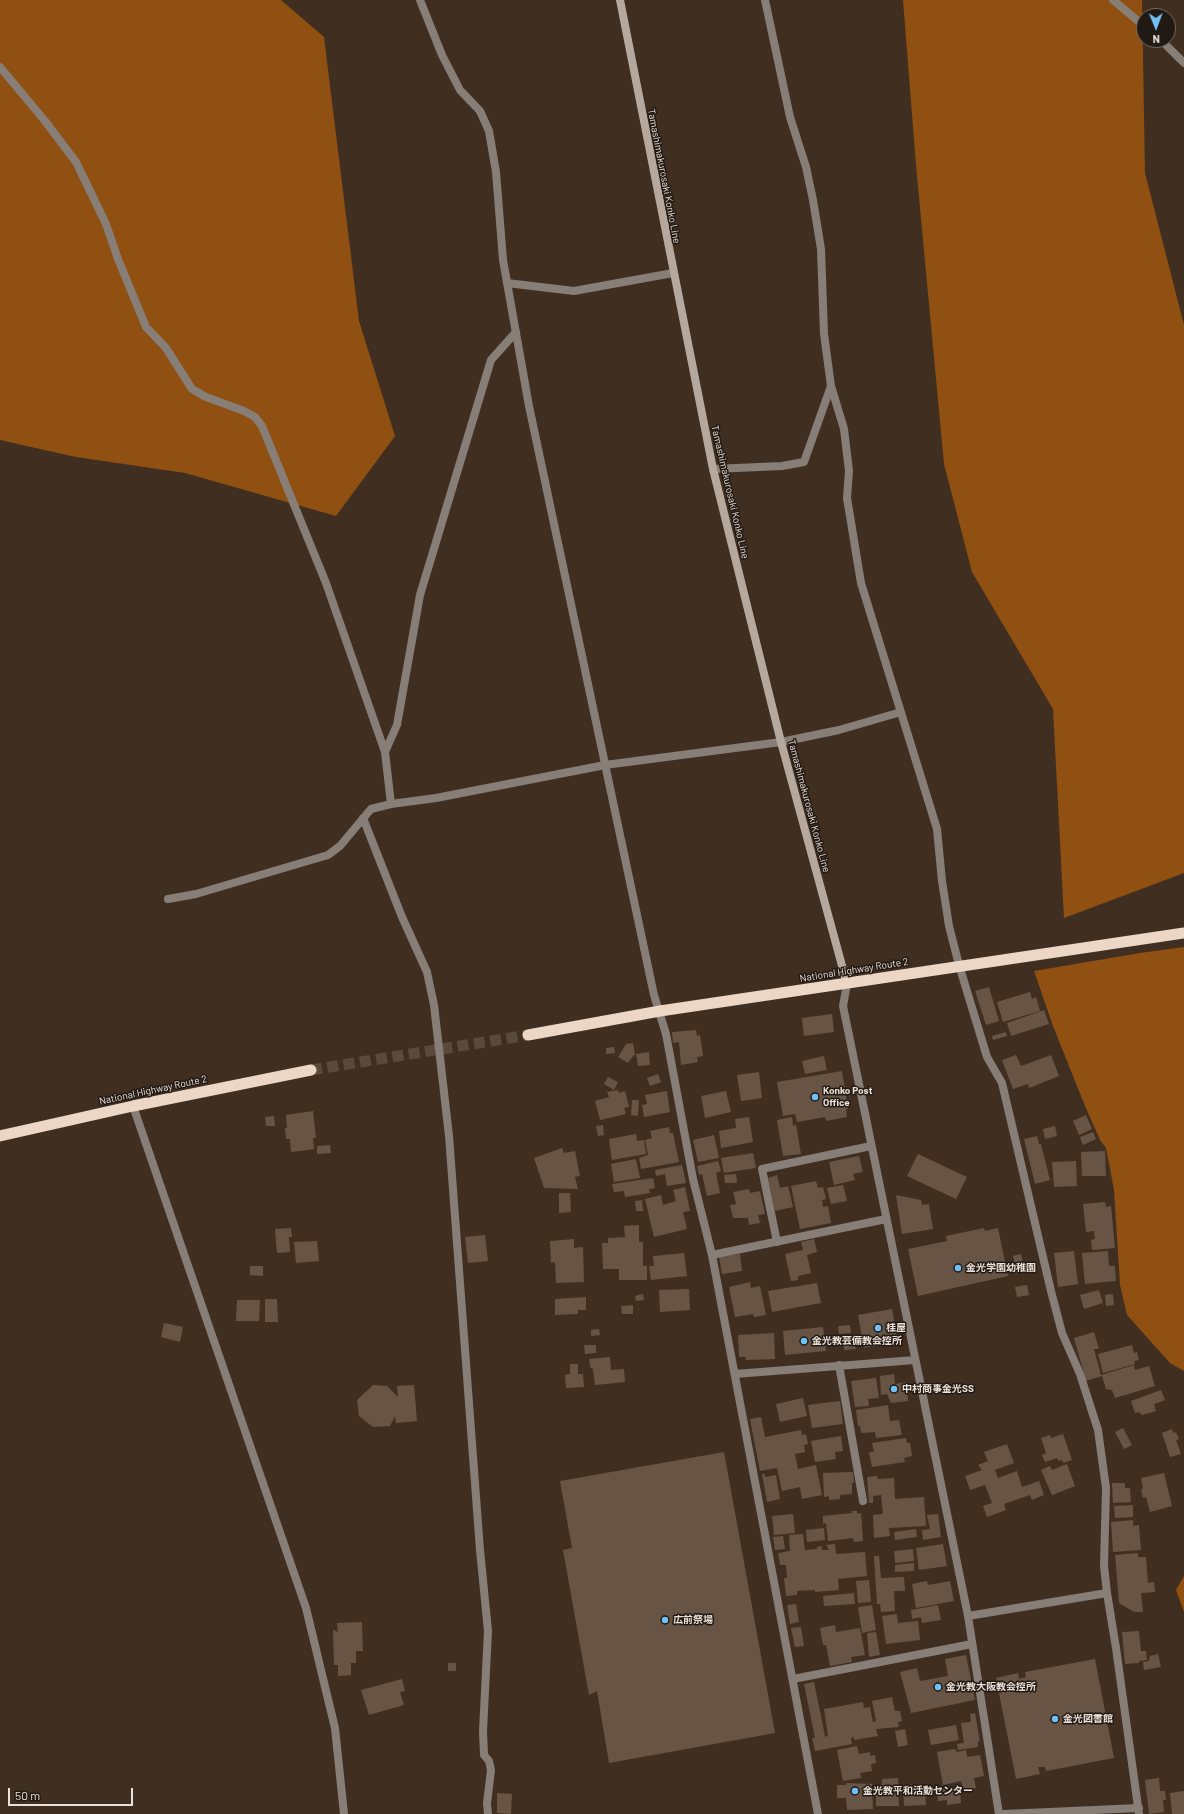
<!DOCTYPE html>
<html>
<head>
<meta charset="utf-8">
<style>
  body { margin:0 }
  #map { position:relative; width:1184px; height:1814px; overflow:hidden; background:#402f21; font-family:Barlow,sans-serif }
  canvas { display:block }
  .north { position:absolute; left:1136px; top:8px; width:40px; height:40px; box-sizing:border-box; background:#211913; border:1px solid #726962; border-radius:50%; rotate:179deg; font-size:11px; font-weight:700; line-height:16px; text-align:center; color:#ece0d8 }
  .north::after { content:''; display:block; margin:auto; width:14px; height:18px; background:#72c1f5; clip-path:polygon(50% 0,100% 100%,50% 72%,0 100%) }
  .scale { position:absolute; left:8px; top:1788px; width:125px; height:18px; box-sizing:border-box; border:2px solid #ece0d8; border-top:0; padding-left:5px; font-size:12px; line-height:14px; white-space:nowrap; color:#ece0d8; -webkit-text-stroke:3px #211913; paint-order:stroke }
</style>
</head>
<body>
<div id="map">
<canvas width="1184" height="1814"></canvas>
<div class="north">N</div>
<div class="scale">50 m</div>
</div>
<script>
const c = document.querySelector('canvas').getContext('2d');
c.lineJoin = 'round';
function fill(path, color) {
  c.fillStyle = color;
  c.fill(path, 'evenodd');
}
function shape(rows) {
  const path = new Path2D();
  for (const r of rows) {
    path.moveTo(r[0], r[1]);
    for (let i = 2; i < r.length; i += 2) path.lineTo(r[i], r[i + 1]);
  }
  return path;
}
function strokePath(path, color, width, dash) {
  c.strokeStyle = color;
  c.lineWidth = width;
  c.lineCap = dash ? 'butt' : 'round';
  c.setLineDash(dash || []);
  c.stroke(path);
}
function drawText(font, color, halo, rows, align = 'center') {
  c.font = font + ' Barlow,"Noto Sans JP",sans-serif';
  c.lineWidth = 3;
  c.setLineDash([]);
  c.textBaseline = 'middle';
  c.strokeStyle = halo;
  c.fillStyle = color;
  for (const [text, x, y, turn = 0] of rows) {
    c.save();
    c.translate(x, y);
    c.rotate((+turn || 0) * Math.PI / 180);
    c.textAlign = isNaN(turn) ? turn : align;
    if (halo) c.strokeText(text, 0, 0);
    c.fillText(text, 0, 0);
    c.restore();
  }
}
fill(shape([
  [0,0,281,0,324,37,359,321,395,436,336,516,185,473,76,457,0,440],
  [903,0,1142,0,1145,173,1184,325,1184,873,1064,918,1053,709,972,572,944,464,916,165],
  [1184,947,1184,1371,1170,1363,1127,1315,1120,1285,1114,1190,1106,1148,1100,1140,1085,1106,1053,1026,1034,971,1140,953],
  [1184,1576,1184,1612,1176,1590]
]), '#8f5011');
fill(shape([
  [989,987,999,1021,986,1025,975,991],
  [1030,992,1032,999,1036,997,1040,1011,1003,1022,997,1002],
  [1044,1010,1049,1024,1011,1036,1007,1023],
  [832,1014,834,1032,804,1036,802,1018],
  [696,1030,697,1036,700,1035,703,1056,697,1057,698,1062,681,1065,679,1042,673,1043,672,1032],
  [1006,1032,1007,1036,993,1040,992,1036],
  [633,1043,635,1054,628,1063,618,1057,626,1044],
  [614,1047,615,1053,606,1054,606,1048],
  [649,1052,650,1065,638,1066,636,1054],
  [1016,1055,1021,1066,1051,1055,1059,1076,1029,1088,1028,1084,1013,1089,1002,1060],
  [824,1056,827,1070,805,1074,802,1061],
  [842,1071,848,1109,846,1109,847,1117,826,1121,825,1117,797,1122,795,1114,783,1116,777,1082],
  [759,1072,762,1098,741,1101,737,1075],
  [658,1074,661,1082,650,1086,647,1078],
  [608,1077,618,1082,614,1090,604,1084],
  [618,1090,619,1093,625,1091,629,1107,624,1108,626,1114,600,1120,595,1101,609,1097,607,1092],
  [667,1091,670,1112,644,1117,642,1105,647,1104,645,1095],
  [726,1091,731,1112,705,1118,701,1096],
  [632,1100,639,1100,638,1116,631,1115],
  [313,1111,316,1138,313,1138,314,1149,291,1152,290,1139,286,1139,285,1128,287,1128,286,1115],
  [1086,1115,1092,1129,1079,1135,1073,1121],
  [274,1116,275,1126,266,1126,265,1117],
  [749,1117,753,1142,721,1148,719,1131,736,1128,735,1119],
  [792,1117,793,1126,796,1125,801,1154,783,1156,777,1120],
  [603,1125,604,1135,598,1136,596,1126],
  [1055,1126,1057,1136,1045,1139,1043,1129],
  [669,1127,670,1133,673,1133,679,1162,641,1169,639,1158,648,1155,645,1140,652,1138,650,1131],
  [1093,1132,1096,1139,1083,1145,1080,1137],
  [636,1134,637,1141,644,1140,646,1154,612,1160,609,1139],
  [714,1135,719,1158,698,1162,693,1140],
  [1037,1136,1039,1144,1041,1144,1050,1180,1035,1184,1024,1139],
  [330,1145,331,1153,317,1154,317,1146],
  [562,1148,564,1153,575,1151,580,1176,575,1177,578,1189,544,1188,534,1158],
  [1105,1151,1106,1176,1082,1176,1081,1152],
  [753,1153,756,1168,724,1173,721,1158],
  [918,1154,967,1177,956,1199,907,1176],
  [859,1156,863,1172,853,1174,855,1180,834,1185,829,1162],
  [636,1159,640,1178,614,1182,611,1164],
  [718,1161,721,1171,716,1173,720,1193,707,1196,702,1174,699,1175,697,1166],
  [1076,1161,1077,1186,1054,1187,1052,1162],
  [682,1165,686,1183,667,1186,665,1174,656,1176,655,1170],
  [736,1174,737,1183,725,1183,724,1175],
  [777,1175,780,1188,788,1186,793,1207,775,1211,768,1178],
  [653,1178,655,1188,649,1189,650,1193,625,1197,624,1191,614,1192,612,1184],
  [816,1181,818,1188,823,1187,826,1199,822,1200,823,1207,828,1206,831,1223,800,1229,791,1186],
  [843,1185,847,1201,831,1204,827,1188],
  [685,1187,690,1211,683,1212,687,1229,654,1237,645,1199,661,1195,663,1205,676,1201,673,1190],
  [749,1189,750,1193,760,1191,765,1214,758,1215,760,1223,749,1225,748,1218,733,1218,730,1205,736,1204,733,1192],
  [559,1193,570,1193,571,1212,559,1213],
  [896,1195,921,1200,922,1205,929,1204,933,1229,902,1234],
  [642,1200,643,1211,636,1211,635,1201],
  [1105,1202,1106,1207,1111,1206,1115,1248,1092,1250,1091,1240,1095,1239,1094,1231,1086,1232,1083,1204],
  [639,1225,639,1242,643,1242,643,1266,647,1266,647,1280,619,1280,619,1269,603,1269,602,1243,608,1243,608,1238,625,1237,624,1226],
  [291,1228,292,1237,289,1237,290,1252,277,1253,275,1229],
  [984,1228,985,1231,998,1228,1008,1276,918,1296,908,1249,947,1241,946,1236],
  [485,1235,488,1261,468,1263,465,1237],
  [574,1239,574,1248,583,1247,584,1282,556,1283,555,1262,551,1263,550,1241],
  [814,1239,817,1252,807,1255,811,1273,798,1276,798,1280,791,1281,785,1254,803,1250,801,1242],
  [317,1241,319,1261,296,1263,294,1242],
  [1074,1251,1078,1284,1058,1287,1054,1253],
  [1108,1251,1109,1266,1115,1266,1116,1281,1085,1284,1082,1253],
  [684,1253,687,1276,651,1280,649,1266,654,1266,653,1256],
  [740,1254,742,1271,722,1274,719,1257],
  [1021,1254,1025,1271,1016,1274,1014,1268,1016,1268,1013,1256],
  [250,1266,263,1266,263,1276,250,1275],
  [750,1282,751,1288,760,1286,766,1315,754,1317,753,1314,735,1317,729,1287],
  [817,1283,821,1303,772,1312,768,1291],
  [1027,1285,1029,1295,1017,1297,1015,1287],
  [689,1289,690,1310,660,1312,659,1290],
  [1099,1290,1103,1303,1084,1309,1080,1295],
  [643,1294,644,1300,636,1301,635,1296],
  [1113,1294,1114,1305,1106,1306,1105,1295],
  [586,1297,586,1310,578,1310,578,1314,555,1315,555,1299],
  [265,1299,277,1299,278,1322,265,1322],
  [237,1300,260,1300,259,1321,236,1321],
  [633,1305,633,1314,622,1314,621,1306],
  [892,1309,898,1341,864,1348,858,1315],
  [164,1323,183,1327,180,1342,161,1337],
  [850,1325,851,1333,839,1334,838,1326],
  [823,1327,826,1351,785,1355,783,1331],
  [599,1329,600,1335,591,1336,591,1330],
  [1094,1332,1099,1349,1094,1349,1101,1375,1134,1365,1135,1370,1149,1366,1155,1386,1115,1398,1112,1390,1106,1389,1102,1376,1086,1381,1074,1338],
  [774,1333,775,1359,746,1360,746,1357,739,1357,738,1335],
  [855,1341,856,1349,844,1350,844,1342],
  [584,1345,596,1345,596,1353,585,1354],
  [1132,1345,1134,1353,1137,1352,1139,1360,1134,1361,1135,1364,1103,1373,1098,1354],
  [610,1357,611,1370,624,1369,625,1382,595,1385,593,1369,590,1367,589,1359],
  [570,1364,578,1364,578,1374,583,1374,584,1387,566,1388,565,1375,570,1374],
  [894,1374,895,1384,907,1382,908,1401,891,1403,887,1394,881,1395,880,1376],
  [876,1378,879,1398,868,1399,869,1406,855,1407,851,1381],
  [373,1385,387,1386,398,1397,397,1386,414,1385,417,1421,396,1423,395,1416,390,1426,373,1427,359,1416,357,1400],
  [1161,1390,1165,1400,1154,1404,1156,1411,1142,1415,1139,1412,1135,1413,1131,1401],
  [803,1398,807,1416,780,1422,776,1404],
  [840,1401,843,1424,812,1428,808,1405],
  [888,1405,890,1421,899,1420,902,1435,876,1438,875,1432,861,1433,860,1426,858,1426,856,1410],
  [761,1417,765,1437,801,1430,802,1435,806,1434,808,1444,804,1445,805,1452,795,1454,798,1469,816,1465,822,1495,802,1499,800,1487,782,1491,777,1468,760,1471,750,1419],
  [1123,1428,1132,1445,1124,1449,1115,1432],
  [1172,1429,1173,1433,1176,1432,1179,1439,1176,1440,1181,1454,1170,1457,1162,1433],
  [1063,1434,1072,1460,1063,1463,1062,1460,1059,1461,1057,1458,1045,1462,1042,1455,1046,1453,1041,1438,1050,1435,1051,1438],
  [841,1436,843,1451,835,1452,836,1459,815,1462,811,1441],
  [906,1438,907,1443,910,1443,912,1456,904,1458,905,1462,872,1467,869,1452,874,1452,872,1443],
  [1007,1444,1014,1463,995,1470,998,1478,1017,1471,1022,1487,1039,1481,1044,1495,1032,1500,1030,1495,1004,1504,1006,1510,987,1517,983,1506,992,1503,985,1485,970,1490,965,1476,982,1470,978,1465,988,1461,984,1452],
  [724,1452,775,1733,609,1763,597,1691,589,1695,563,1550,572,1548,560,1481],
  [1067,1464,1075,1486,1052,1495,1041,1470,1050,1466,1052,1470],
  [853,1472,854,1483,852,1483,852,1494,840,1495,840,1499,829,1500,829,1496,824,1497,823,1473],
  [1164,1473,1172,1506,1150,1512,1146,1497,1143,1498,1141,1490,1143,1488,1141,1478],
  [762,1474,765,1474,765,1477,776,1475,780,1499,767,1502],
  [877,1476,878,1479,894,1478,895,1499,924,1497,926,1526,889,1528,890,1536,874,1538,873,1515,883,1514,881,1495,873,1496,873,1503,869,1503,867,1477],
  [1112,1483,1125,1483,1125,1488,1130,1488,1131,1502,1113,1503],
  [1133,1505,1133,1517,1115,1518,1114,1506],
  [852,1511,857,1511,857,1514,861,1513,863,1541,854,1542,853,1538,828,1541,826,1523,823,1524,823,1516,852,1513],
  [793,1514,795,1533,774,1535,772,1516],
  [938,1514,941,1537,923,1540,922,1530,930,1529,927,1515],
  [1133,1520,1133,1526,1139,1525,1141,1550,1113,1552,1111,1522],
  [824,1528,825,1540,807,1542,806,1530],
  [916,1529,917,1537,895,1540,894,1532],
  [803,1534,805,1550,817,1549,817,1547,822,1546,822,1550,829,1550,826,1545,835,1544,836,1554,865,1552,867,1576,838,1579,839,1590,815,1592,815,1590,797,1591,797,1595,786,1596,784,1578,787,1578,786,1565,780,1565,778,1553,790,1551,789,1535],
  [783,1536,785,1549,775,1550,773,1537],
  [943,1544,947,1566,919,1570,916,1548],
  [913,1549,914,1561,895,1563,894,1551],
  [1138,1553,1138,1557,1146,1557,1148,1583,1154,1582,1155,1592,1141,1593,1143,1612,1134,1612,1119,1603,1115,1555],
  [874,1556,879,1556,881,1578,904,1577,905,1591,894,1591,895,1611,881,1612,880,1604,877,1604],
  [914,1563,914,1571,895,1572,895,1565],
  [869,1580,871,1602,858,1603,856,1581],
  [927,1581,928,1585,950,1581,954,1601,916,1608,912,1584],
  [854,1593,855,1604,824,1606,823,1596],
  [796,1604,799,1622,790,1624,787,1605],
  [872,1605,876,1630,862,1633,858,1607],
  [938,1605,941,1620,922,1623,921,1617,912,1619,911,1610],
  [897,1614,898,1623,918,1621,920,1640,886,1644,882,1616],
  [362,1622,363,1651,356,1651,356,1663,351,1663,351,1675,338,1676,338,1665,334,1665,333,1630,338,1632,337,1623],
  [835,1625,836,1632,860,1628,865,1655,851,1657,852,1662,830,1666,826,1645,823,1645,820,1628],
  [801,1627,804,1646,795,1647,791,1628],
  [1139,1631,1141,1651,1146,1651,1147,1660,1139,1661,1139,1663,1125,1664,1122,1632],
  [876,1632,880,1655,869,1657,867,1633],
  [1158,1654,1161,1667,1144,1670,1143,1662,1149,1661,1150,1656],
  [966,1655,975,1700,911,1713,900,1672,917,1668,920,1681,948,1676,945,1659],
  [1095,1659,1114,1758,1046,1771,1045,1767,1038,1767,1040,1774,1016,1779,996,1678,1018,1673,1019,1679,1026,1677,1025,1672],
  [448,1663,456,1663,456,1671,448,1671],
  [402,1679,405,1691,400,1692,404,1705,369,1715,361,1690],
  [814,1682,825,1736,820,1737,828,1736,824,1709,863,1702,864,1708,870,1707,873,1722,876,1721,872,1701,892,1697,895,1711,900,1711,902,1721,898,1722,899,1727,876,1729,878,1736,854,1740,854,1737,851,1738,852,1744,815,1751,812,1738,815,1738,804,1684],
  [975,1713,980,1741,978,1741,978,1747,958,1750,957,1744,964,1743,961,1723,971,1722,970,1714],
  [956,1725,959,1740,931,1745,928,1730],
  [905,1729,908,1745,898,1747,895,1731],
  [857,1746,859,1754,870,1752,870,1756,875,1755,876,1763,871,1764,872,1771,860,1773,861,1778,843,1781,837,1750],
  [955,1749,957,1752,966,1750,967,1757,980,1755,984,1776,974,1778,976,1788,963,1790,961,1781,943,1785,937,1752],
  [898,1778,899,1806,876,1806,876,1785,882,1785,882,1779],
  [1159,1778,1160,1791,1165,1791,1166,1800,1163,1800,1164,1812,1149,1814,1145,1780],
  [846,1783,872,1784,873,1809,847,1810,846,1798,837,1798,837,1785,846,1785],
  [903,1786,916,1786,916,1792,925,1792,926,1805,904,1806],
  [949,1787,949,1791,960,1790,961,1803,947,1805,947,1800,938,1801,937,1788],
  [1184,1791,1184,1814,1172,1814,1170,1793],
  [497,1793,512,1794,511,1814,497,1813]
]), '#675445');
strokePath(shape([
  [311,1070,528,1035]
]), '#5a4a3c', 11, [11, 5.5]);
strokePath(shape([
  [420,0,442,55,460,90,480,111,489,131,496,172,503,260,529,406,654,995,666,1034,693,1179,712,1255,818,1814],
  [765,0,790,117,806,167,813,200,821,249,824,334,831,386,844,429,849,471,847,498,861,583,937,829,942,881,949,926,959,965,987,1057,1002,1083,1051,1291,1062,1333,1080,1374,1098,1430,1106,1488,1104,1566,1107,1593,1116,1648,1139,1814],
  [1113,0,1144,26],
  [1161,40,1184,63],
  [0,67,45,121,76,162,106,224,118,259,146,327,166,348,192,389,206,397,244,411,255,417,262,426,326,583,385,752,391,804],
  [507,283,574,291,673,273],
  [713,469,782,466,804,462,831,386],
  [385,752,397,725,420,595,491,360,516,332],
  [363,818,402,917,427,972,434,1005,449,1136,480,1550,488,1631,483,1731,484,1755,489,1761,491,1770,487,1803,488,1814],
  [168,899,196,894,328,855,340,846,371,809,391,804,436,798,605,765,781,742,839,730,901,712],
  [847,984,843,1006,968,1616,999,1814],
  [777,1242,762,1169,871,1146],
  [712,1255,886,1219],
  [839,1365,863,1501],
  [735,1374,915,1360],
  [968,1616,1107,1593],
  [793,1679,972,1644],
  [1004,1814,1139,1808]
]), '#877e77', 8);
strokePath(shape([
  [133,1106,306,1608,335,1728,344,1814]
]), '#877e77', 8);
strokePath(shape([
  [620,0,713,469,781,742,847,984]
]), '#b7a89d', 8);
strokePath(shape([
  [528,1035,660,1011,1184,933],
  [0,1136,133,1106,311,1070]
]), '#ecd7c7', 11);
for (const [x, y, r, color] of [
  [815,1097,4,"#72c1f5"],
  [958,1268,4,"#72c1f5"],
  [878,1328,4,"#72c1f5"],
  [804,1341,4,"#72c1f5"],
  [894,1389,4,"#72c1f5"],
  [665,1620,4,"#72c1f5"],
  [938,1687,4,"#72c1f5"],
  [1055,1719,4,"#72c1f5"],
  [855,1791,4,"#72c1f5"]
]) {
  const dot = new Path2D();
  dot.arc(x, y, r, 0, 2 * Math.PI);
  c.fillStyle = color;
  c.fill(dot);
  strokePath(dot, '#211913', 1.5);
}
drawText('10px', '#ece0d8', '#211913', [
  ["Tamashimakurosaki Konko Line",664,176,79],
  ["Tamashimakurosaki Konko Line",730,492,77],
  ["Tamashimakurosaki Konko Line",809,806,75],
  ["National Highway Route 2",854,970,-9],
  ["National Highway Route 2",153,1090,-12]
]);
drawText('bold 10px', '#ece0d8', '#211913', [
  ["Konko Post",823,1091],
  ["Office",823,1103],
  ["金光学園幼稚園",966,1268],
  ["桂屋",886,1328],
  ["金光教芸備教会控所",812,1341],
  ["中村商事金光SS",902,1389],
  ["広前祭場",673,1620],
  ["金光教大阪教会控所",946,1687],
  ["金光図書館",1063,1719],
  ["金光教平和活動センター",863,1791]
], 'left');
</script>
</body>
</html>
